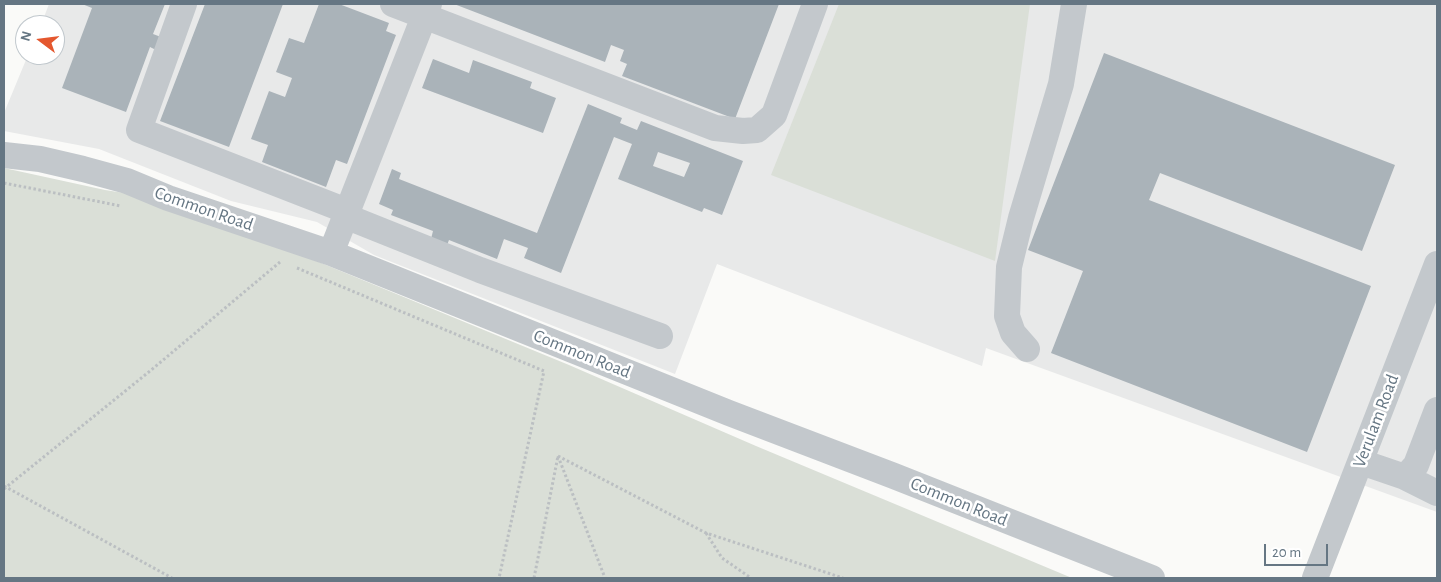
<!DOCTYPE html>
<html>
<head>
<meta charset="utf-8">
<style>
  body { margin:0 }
  #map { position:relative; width:1441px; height:582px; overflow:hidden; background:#fafaf8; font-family:"Alegreya Sans",sans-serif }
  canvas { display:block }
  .frame { position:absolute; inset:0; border:5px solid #657683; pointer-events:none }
  .north { position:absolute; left:15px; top:15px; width:50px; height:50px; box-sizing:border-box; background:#fff; border:1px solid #c1c8cd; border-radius:50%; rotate:285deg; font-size:14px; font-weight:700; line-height:20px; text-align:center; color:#657683 }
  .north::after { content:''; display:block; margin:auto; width:18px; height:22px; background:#e4572e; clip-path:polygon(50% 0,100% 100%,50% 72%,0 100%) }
  .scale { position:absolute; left:1264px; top:544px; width:64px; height:22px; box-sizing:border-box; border:2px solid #657683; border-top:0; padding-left:6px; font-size:15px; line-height:18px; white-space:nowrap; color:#657683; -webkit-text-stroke:4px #fff; paint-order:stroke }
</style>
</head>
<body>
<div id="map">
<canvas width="1441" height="582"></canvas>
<div class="frame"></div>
<div class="north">N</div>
<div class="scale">20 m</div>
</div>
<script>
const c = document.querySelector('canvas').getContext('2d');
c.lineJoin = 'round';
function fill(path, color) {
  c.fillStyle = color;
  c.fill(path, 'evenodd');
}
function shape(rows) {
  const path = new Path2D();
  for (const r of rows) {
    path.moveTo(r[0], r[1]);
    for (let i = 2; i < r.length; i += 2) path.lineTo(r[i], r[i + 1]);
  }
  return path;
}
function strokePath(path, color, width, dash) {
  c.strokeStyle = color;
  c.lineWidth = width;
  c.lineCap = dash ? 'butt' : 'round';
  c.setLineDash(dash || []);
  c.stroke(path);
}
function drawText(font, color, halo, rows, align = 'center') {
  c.font = font + ' "Alegreya Sans",sans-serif';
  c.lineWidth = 5;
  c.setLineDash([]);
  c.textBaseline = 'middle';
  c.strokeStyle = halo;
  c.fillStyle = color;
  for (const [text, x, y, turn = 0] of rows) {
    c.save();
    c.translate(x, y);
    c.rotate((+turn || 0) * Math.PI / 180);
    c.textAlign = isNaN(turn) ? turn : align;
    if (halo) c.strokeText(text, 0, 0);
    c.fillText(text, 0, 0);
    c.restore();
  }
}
fill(shape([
  [49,4,1437,4,1437,512,986,348,982,366,717,264,675,374,374,255,317,222,231,201,99,149,4,131,4,113,28,55,55,55,55,25,41,25]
]), '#e8e9e9');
fill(shape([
  [839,4,1030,4,995,261,771,175],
  [4,168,105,190,156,198,280,246,569,365,756,446,1072,578,4,578]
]), '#dadfd7');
fill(shape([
  [82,4,165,4,153,34,161,37,156,50,150,47,126,112,62,88,92,8],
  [205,4,283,4,229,147,160,121],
  [319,4,339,4,389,23,386,31,396,35,347,164,336,160,326,187,262,162,268,145,251,139,269,91,285,97,292,78,276,72,289,38,304,43],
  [454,4,779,4,735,119,622,76,627,64,620,61,624,50,611,45,605,62],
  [1104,53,1395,165,1362,251,1160,173,1149,200,1371,286,1307,452,1051,353,1083,271,1028,250],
  [433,59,469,73,473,60,532,82,530,88,556,98,543,133,422,88],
  [588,104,622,118,620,123,637,130,641,121,743,161,722,215,704,208,702,212,618,179,632,144,614,137,561,273,524,258,528,248,504,239,497,259,449,240,447,245,431,239,433,231,391,215,393,210,379,204,392,169,401,173,399,179,537,233],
  [658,152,690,163,684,177,653,166]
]), '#aab3b9');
strokePath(shape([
  [4,183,121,206],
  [297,268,544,371,499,578],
  [558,456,706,533,843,578],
  [558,456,605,578],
  [4,486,172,578],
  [4,489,150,371,280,262],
  [706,533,722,558,751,578],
  [534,578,558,456]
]), '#bbbfc2', 3, [2.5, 2.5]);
strokePath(shape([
  [184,4,139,130,347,211],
  [393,4,715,128,743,131,757,130,774,115,815,4],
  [4,155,40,159,83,169,127,181,168,198,331,253,729,413,894,476,1152,578],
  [345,216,480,270,660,336],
  [331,253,429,4],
  [1027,349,1013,333,1007,316,1009,267,1021,218,1061,84,1074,4],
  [1361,462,1405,477,1416,465,1437,410],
  [1405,477,1437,493],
  [1315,578,1437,264]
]), '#c3c8cc', 26);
drawText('18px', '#657683', '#fff', [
  ["Common Road",204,209,19],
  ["Common Road",582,354,22],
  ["Verulam Road",1376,421,-69],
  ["Common Road",959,502,22]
]);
</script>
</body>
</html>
